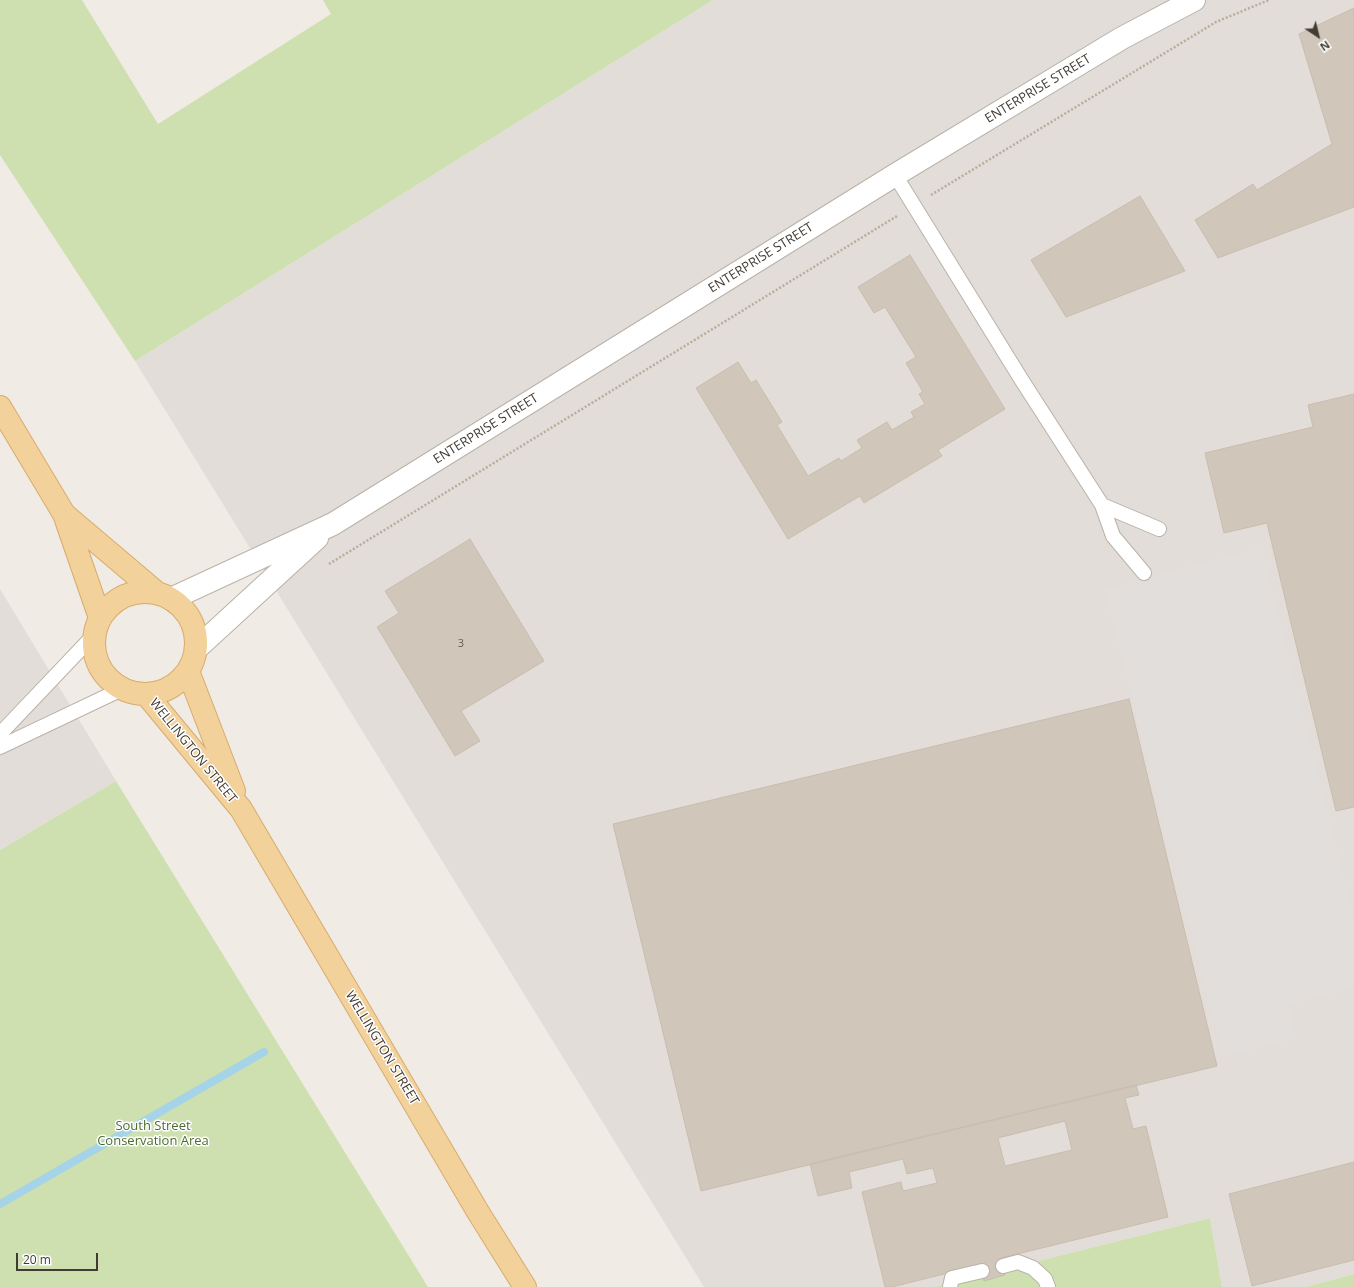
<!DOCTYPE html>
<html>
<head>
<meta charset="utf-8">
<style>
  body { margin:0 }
  #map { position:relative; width:1354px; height:1287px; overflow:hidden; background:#f0ebe4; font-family:"Open Sans",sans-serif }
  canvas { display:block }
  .north { position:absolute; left:1298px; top:16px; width:40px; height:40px; -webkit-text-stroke:3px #fff; paint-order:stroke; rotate:145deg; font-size:11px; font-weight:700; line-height:16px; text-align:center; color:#413b34 }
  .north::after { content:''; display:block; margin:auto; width:14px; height:18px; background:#413b34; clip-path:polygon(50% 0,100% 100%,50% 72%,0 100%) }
  .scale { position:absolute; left:16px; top:1253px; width:82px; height:18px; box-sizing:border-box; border:2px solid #413b34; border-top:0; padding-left:5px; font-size:12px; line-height:14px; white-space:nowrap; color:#413b34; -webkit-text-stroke:3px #fff; paint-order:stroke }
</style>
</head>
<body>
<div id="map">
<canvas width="1354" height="1287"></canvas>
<div class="north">N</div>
<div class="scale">20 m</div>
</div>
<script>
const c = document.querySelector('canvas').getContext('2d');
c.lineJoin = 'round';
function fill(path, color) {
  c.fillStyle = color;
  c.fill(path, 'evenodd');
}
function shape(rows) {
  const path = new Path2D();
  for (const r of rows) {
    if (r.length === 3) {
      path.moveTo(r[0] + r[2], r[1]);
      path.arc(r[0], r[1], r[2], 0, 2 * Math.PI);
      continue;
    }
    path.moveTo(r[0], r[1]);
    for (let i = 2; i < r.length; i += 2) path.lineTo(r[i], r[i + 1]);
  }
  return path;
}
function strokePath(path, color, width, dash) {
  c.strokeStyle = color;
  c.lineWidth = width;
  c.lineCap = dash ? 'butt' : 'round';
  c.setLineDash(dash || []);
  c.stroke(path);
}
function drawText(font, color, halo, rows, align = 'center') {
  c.font = font + ' "Open Sans",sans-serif';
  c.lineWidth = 3;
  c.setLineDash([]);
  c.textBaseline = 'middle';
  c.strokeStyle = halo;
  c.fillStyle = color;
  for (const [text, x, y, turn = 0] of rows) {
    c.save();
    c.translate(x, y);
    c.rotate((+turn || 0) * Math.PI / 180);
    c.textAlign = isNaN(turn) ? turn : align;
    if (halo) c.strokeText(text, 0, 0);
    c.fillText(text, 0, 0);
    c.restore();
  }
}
fill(shape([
  [713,0,1354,0,1354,1274,1306,1287,1222,1287,1210,1218,935,1287,704,1287,135,361],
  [0,589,116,781,0,850]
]), '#e2ddd9');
fill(shape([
  [0,0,82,0,158,124,331,14,323,0,713,0,135,361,0,155],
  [116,781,428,1287,0,1287,0,850],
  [1210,1218,1222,1287,935,1287],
  [1354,1274,1354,1287,1306,1287]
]), '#cfe0b0');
fill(shape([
  [1261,548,1354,920,1354,988,1289,1005,1296,1038,1223,1057,1105,589]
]), '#e1dedc');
strokePath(shape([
  [0,1204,264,1052]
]), '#a5d3e7', 8);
const building = shape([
  [1354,8,1354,207,1218,258,1195,220,1253,184,1257,190,1332,144,1299,34,1354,8],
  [1140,196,1185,271,1066,317,1031,260,1140,196],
  [910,255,1005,409,938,450,942,456,864,503,860,496,788,539,696,388,738,362,751,383,756,380,782,422,777,425,808,476,839,458,841,461,862,448,857,440,887,422,892,430,914,417,911,412,925,404,919,394,923,392,906,363,916,357,885,307,874,313,858,287,910,255],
  [1354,394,1354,807,1336,811,1267,523,1224,533,1205,453,1313,427,1308,405,1354,394],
  [470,539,544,661,461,711,480,741,455,756,377,627,399,613,385,591,470,539],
  [1129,699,1217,1066,701,1191,613,824,1129,699],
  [1136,1085,1139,1095,1125,1098,1133,1129,1146,1126,1168,1217,1001,1258,1005,1275,984,1281,980,1265,892,1287,885,1287,862,1192,901,1182,903,1191,937,1183,933,1168,907,1174,903,1159,849,1172,852,1188,818,1196,810,1164,1136,1085],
  [1065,1121,1072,1150,1005,1166,998,1138,1065,1121],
  [1354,1162,1354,1260,1252,1286,1229,1194,1354,1162]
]);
fill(building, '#d0c6ba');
strokePath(building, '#cabdaf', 1);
const service = shape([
  [895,175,1021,379,1102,505,1113,536,1144,573],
  [1102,505,1159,529],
  [0,734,95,634],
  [0,747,122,689],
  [1003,1266,1018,1262,1033,1268,1045,1279,1048,1287],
  [950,1287,952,1278,982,1271]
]);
const minor = shape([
  [171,599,333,524,895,175,1122,38,1194,0],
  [196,649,317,538]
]);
const primary = shape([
  [0,407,64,514,100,618],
  [65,515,157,593],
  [145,643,51],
  [188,671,234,791],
  [146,694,241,809,478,1212,525,1287]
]);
strokePath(service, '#bab2a8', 16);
strokePath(minor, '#bab2a8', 24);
strokePath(primary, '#d6ac6c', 24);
strokePath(shape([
  [931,195,1216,22,1269,0],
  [329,564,897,216]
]), '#baac9a', 2.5, [2, 2]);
strokePath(service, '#fff', 14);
strokePath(minor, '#fff', 22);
strokePath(primary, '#f3d19a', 22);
drawText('11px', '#655e56', null, [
  ["3",461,644]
]);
drawText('13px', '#413b34', '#fff', [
  ["ENTERPRISE STREET",1038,89,-31],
  ["ENTERPRISE STREET",761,258,-32],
  ["ENTERPRISE STREET",486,429,-32],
  ["WELLINGTON STREET",193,751,51],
  ["WELLINGTON STREET",382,1048,59]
]);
drawText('13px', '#4c6c2f', '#fff', [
  ["South Street",153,1126],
  ["Conservation Area",153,1141]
]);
</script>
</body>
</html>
